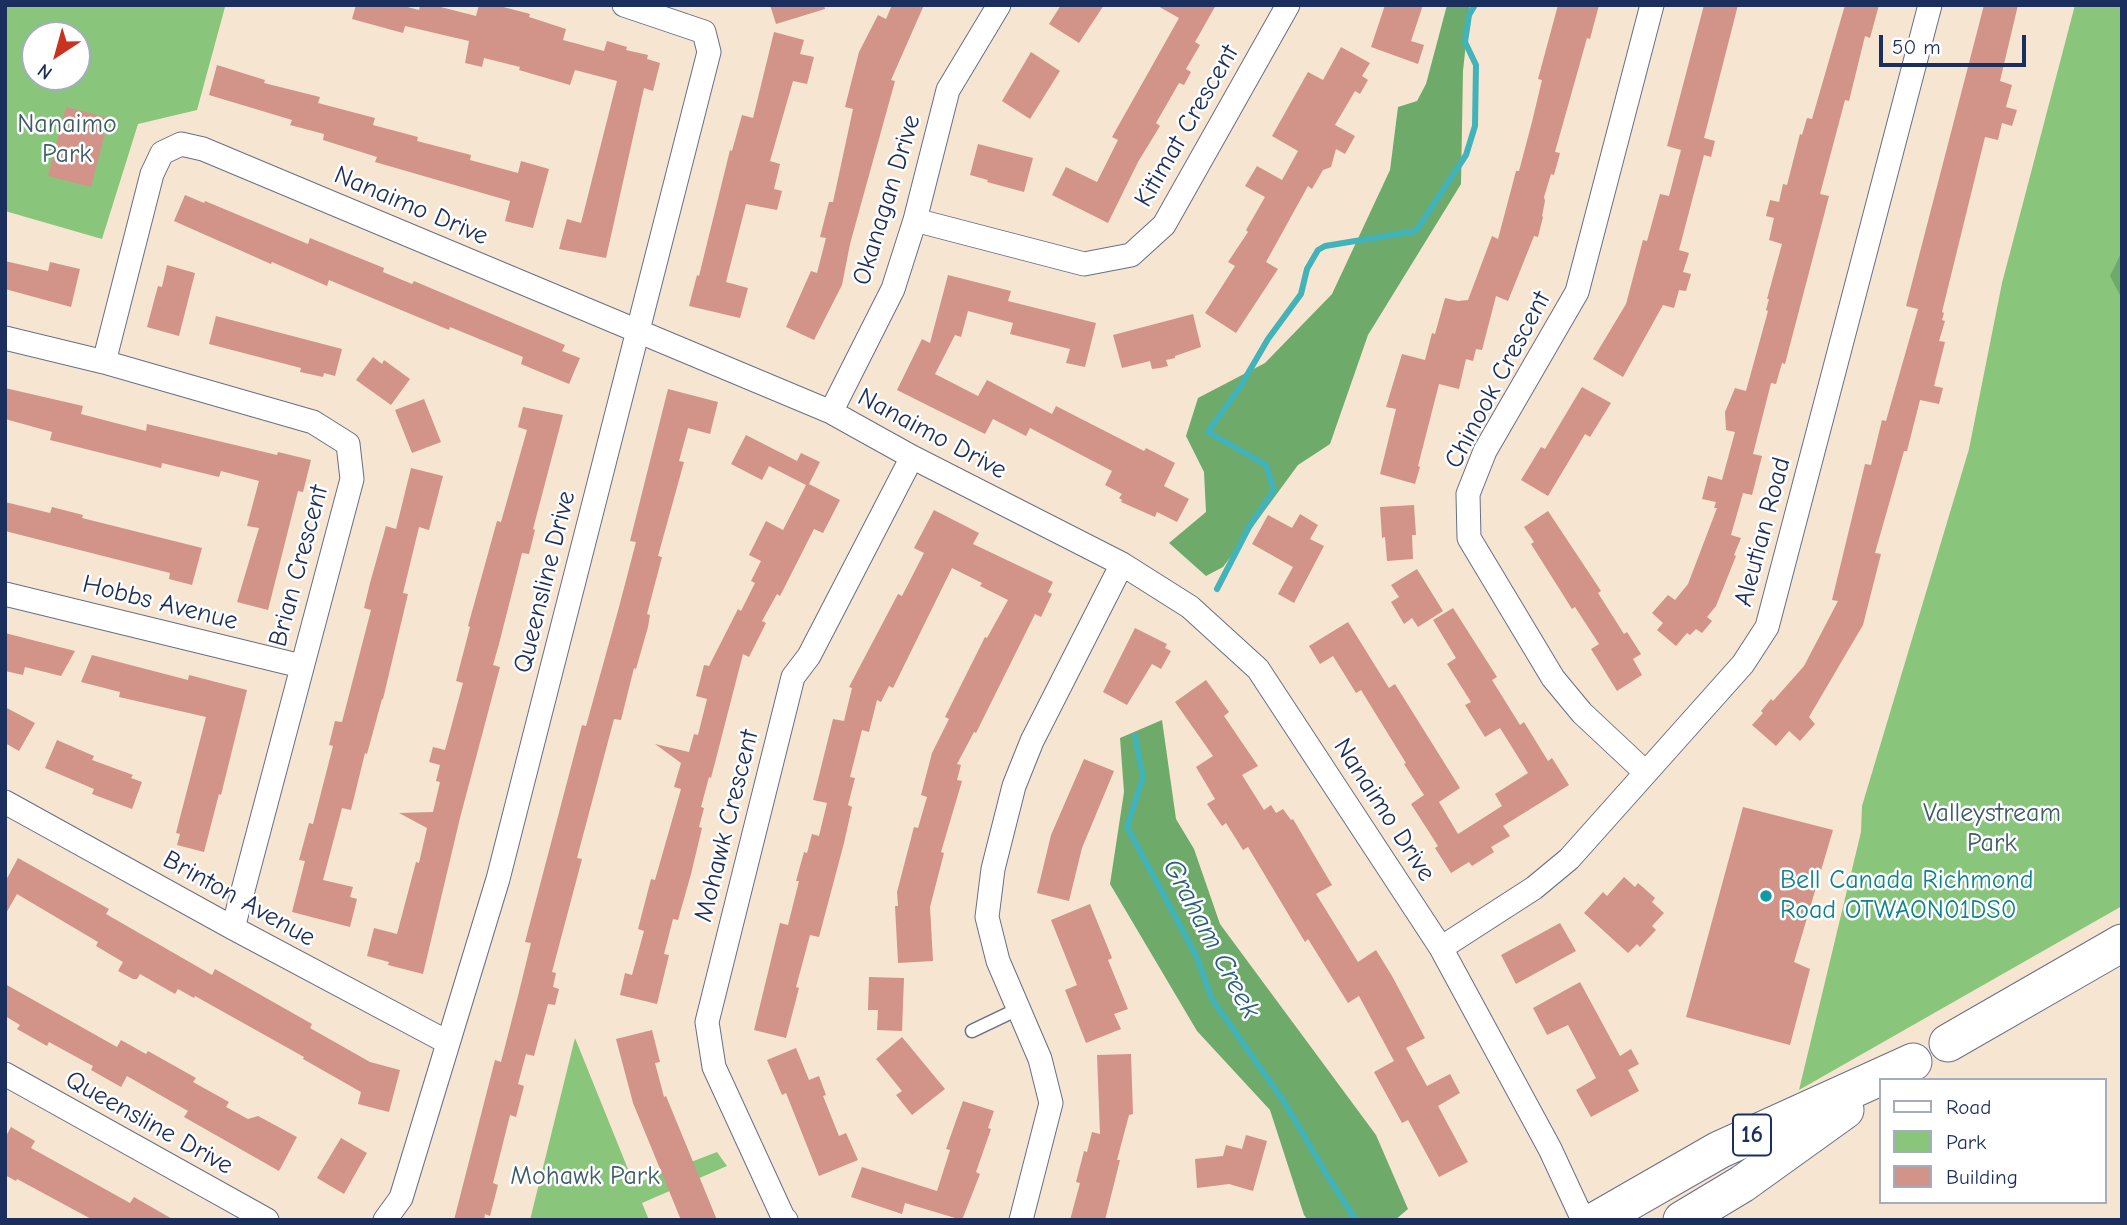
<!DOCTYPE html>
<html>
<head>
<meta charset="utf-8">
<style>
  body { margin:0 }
  #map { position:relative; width:2127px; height:1225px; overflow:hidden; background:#f6e6d1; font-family:"Comic Neue",sans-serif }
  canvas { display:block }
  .frame { position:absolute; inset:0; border:7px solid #1b2f5e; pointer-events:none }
  .legend { position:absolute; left:1879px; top:1078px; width:228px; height:126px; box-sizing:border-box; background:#fff; border:2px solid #a4acbf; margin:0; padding:9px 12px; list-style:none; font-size:21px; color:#1b2f5e }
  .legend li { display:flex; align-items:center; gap:14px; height:35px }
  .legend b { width:35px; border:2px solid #a4acbf }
  .north { position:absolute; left:21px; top:21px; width:70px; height:70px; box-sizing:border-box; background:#fff; border:2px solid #a4acbf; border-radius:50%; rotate:216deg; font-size:19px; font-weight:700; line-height:28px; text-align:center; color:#1b2f5e }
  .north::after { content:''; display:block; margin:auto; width:24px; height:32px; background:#c8321e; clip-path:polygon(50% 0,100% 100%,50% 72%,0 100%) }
  .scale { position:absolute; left:1879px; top:35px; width:147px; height:32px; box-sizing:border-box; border:4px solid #1b2f5e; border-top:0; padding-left:9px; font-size:21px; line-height:24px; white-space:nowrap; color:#1b2f5e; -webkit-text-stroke:5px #fff; paint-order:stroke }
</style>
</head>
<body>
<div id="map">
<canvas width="2127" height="1225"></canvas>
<div class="frame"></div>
<ul class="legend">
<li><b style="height:9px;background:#fff"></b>Road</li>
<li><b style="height:19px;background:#89c57a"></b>Park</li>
<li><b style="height:19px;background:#d29389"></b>Building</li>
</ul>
<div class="north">N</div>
<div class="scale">50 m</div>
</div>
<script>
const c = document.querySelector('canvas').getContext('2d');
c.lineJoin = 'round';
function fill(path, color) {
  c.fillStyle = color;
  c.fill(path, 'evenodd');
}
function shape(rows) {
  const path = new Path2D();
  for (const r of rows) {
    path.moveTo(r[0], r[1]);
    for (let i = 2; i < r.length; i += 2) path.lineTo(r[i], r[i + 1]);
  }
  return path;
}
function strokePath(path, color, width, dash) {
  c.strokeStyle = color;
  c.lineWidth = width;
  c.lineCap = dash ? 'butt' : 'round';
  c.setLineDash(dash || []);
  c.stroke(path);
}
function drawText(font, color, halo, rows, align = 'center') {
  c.font = font + ' "Comic Neue",sans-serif';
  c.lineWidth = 5;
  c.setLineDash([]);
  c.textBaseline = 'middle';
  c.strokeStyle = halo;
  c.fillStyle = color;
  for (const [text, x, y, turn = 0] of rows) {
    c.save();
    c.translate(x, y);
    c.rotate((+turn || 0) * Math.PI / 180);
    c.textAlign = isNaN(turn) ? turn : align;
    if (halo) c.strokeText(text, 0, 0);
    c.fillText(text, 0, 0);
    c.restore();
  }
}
fill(shape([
  [5,5,225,7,197,110,138,124,102,239,5,211],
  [35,35,77,35,77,77,35,77],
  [2075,5,2122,5,2122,250,2112,272,2122,272,2122,906,1799,1090,1861,832,1862,806,1969,449,2002,283],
  [575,1038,634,1184,717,1152,727,1166,642,1203,649,1220,530,1220]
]), '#89c57a');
fill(shape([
  [1447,5,1470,5,1463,71,1461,184,1368,335,1330,444,1298,465,1223,567,1206,576,1169,543,1206,512,1204,472,1186,436,1198,398,1265,363,1332,294,1390,170,1398,107,1417,101,1426,84],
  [2122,250,2122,299,2110,276],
  [1162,720,1176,819,1194,849,1220,924,1376,1135,1408,1209,1395,1220,1308,1220,1304,1215,1270,1110,1197,1031,1110,884,1124,792,1120,738]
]), '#6eaa6a');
strokePath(shape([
  [1217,589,1249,527,1274,490,1266,465,1208,432,1240,387,1268,339,1301,294,1307,269,1318,250,1325,246,1416,231,1466,155,1475,126,1476,65,1465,42,1469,15,1475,5],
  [1135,736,1143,777,1127,827,1196,955,1212,999,1285,1103,1330,1180,1356,1220]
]), '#43b3ba', 6);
fill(shape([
  [356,5,400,5,419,10,420,5,433,5,476,16,479,5,496,5,530,14,529,17,566,29,563,40,604,51,607,41,627,47,626,50,648,55,647,59,660,63,653,91,644,88,606,258,559,249,567,219,581,223,617,81,575,70,570,85,519,70,520,67,484,58,482,67,465,63,469,41,405,26,403,33,352,19],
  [770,5,824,5,825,9,776,24],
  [892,5,924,5,891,80,895,81,850,244,842,285,814,340,786,327,811,271,817,273,826,238,820,237,829,202,833,202,853,109,845,107,859,52,878,15,886,19],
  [1061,5,1104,5,1079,43,1049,24],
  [1156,5,1216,5,1195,42,1200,45,1186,69,1191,72,1184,85,1179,83,1156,123,1160,126,1138,162,1108,223,1052,195,1066,167,1097,182,1118,140,1112,137,1179,18],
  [1385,5,1423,5,1411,41,1424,45,1418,64,1371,47],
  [1558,5,1599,5,1590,39,1587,38,1555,152,1560,153,1554,175,1551,174,1544,197,1545,201,1542,216,1543,217,1538,237,1534,236,1508,301,1496,296,1482,350,1476,349,1473,361,1466,359,1459,389,1439,384,1418,466,1420,467,1415,484,1380,474,1396,409,1386,407,1402,354,1425,360,1432,333,1435,334,1445,298,1458,301,1468,300,1492,236,1498,239,1516,171,1519,171,1532,122,1542,80,1538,79],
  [1704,5,1738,5,1704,138,1715,141,1711,157,1704,155,1679,250,1689,253,1683,272,1691,274,1686,291,1679,290,1674,308,1663,305,1623,377,1593,359,1626,304,1643,240,1647,241,1660,194,1669,196,1681,150,1667,146],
  [1845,5,1879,5,1870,38,1865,36,1849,101,1845,100,1820,194,1829,196,1785,364,1782,363,1776,384,1771,383,1753,454,1762,456,1752,495,1743,493,1731,535,1741,538,1734,555,1736,556,1716,606,1707,617,1712,621,1702,633,1696,629,1690,635,1687,633,1676,646,1657,630,1663,623,1652,613,1668,595,1675,600,1688,584,1717,508,1714,508,1716,502,1702,499,1708,476,1722,480,1735,432,1726,430,1725,412,1735,388,1746,391,1768,311,1766,310,1769,299,1767,299,1782,244,1769,240,1774,218,1766,216,1770,200,1779,202,1783,184,1787,185,1800,134,1802,135,1807,118,1812,119],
  [1984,5,2018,5,2000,81,2012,85,2006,107,2017,110,2012,126,2002,123,1998,140,1985,137,1942,312,1944,313,1942,320,1945,321,1939,341,1945,342,1934,386,1943,388,1939,404,1920,400,1907,451,1904,451,1875,553,1881,554,1863,625,1809,717,1815,724,1800,741,1789,731,1776,746,1752,725,1763,713,1761,711,1771,699,1773,701,1804,666,1838,601,1832,600,1865,464,1871,465,1882,420,1886,421,1918,309,1906,306],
  [774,32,804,40,800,54,814,57,807,84,793,81,770,161,780,164,774,189,782,191,777,210,746,204,726,282,748,288,740,318,689,306,697,275,699,276,730,150,732,151,742,115,753,118],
  [1341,47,1370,63,1362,76,1368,80,1360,94,1355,91,1335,125,1355,136,1345,154,1336,149,1331,167,1323,170,1312,189,1308,186,1266,262,1278,269,1236,333,1205,313,1235,266,1228,262,1248,232,1246,230,1265,197,1245,186,1257,166,1282,180,1298,151,1272,136,1308,72,1323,80],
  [1031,52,1060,71,1030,119,1002,101],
  [217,65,265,80,264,83,320,97,318,103,375,118,373,125,418,137,417,141,471,155,470,160,518,173,521,161,549,169,533,228,505,221,510,201,375,162,377,157,323,140,324,134,290,125,292,120,209,95],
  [66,107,109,118,91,187,48,176],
  [978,144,1033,158,1024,192,987,182,988,180,970,175],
  [185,195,204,203,205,201,308,244,310,238,384,268,383,272,412,284,414,281,565,345,562,351,580,358,569,384,521,364,523,357,450,327,449,330,329,280,327,286,272,262,271,264,174,221],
  [5,261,48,271,50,262,80,269,71,307,5,289],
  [167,265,195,273,179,336,147,327,158,286,162,287],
  [948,275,1011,291,1008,301,1096,323,1085,367,1066,363,1070,349,1010,334,1013,323,968,311,961,337,955,335,935,374,978,396,987,380,1052,414,1056,406,1144,451,1146,448,1175,463,1164,486,1189,499,1177,522,1157,512,1155,517,1121,502,1122,500,1119,498,1122,494,1105,485,1112,471,1030,428,1026,436,993,419,985,434,897,390,922,339,930,343],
  [1193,314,1201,347,1175,356,1175,358,1166,360,1168,366,1160,368,1152,369,1150,361,1122,368,1113,335],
  [216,316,342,349,335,376,324,373,323,377,300,372,301,368,209,344],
  [373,357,382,364,384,360,410,379,391,405,356,380],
  [1582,387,1611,403,1590,437,1585,434,1548,496,1521,480,1541,447,1545,449],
  [5,388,83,406,81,414,146,431,147,424,277,455,278,452,311,460,303,492,298,491,268,610,237,602,259,528,247,526,259,481,221,471,219,477,162,463,161,468,50,440,52,432,5,419],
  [668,389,718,402,710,434,688,428,679,461,684,462,658,556,662,557,647,614,650,615,648,627,636,669,634,668,621,720,614,719,577,858,582,859,552,972,556,973,553,987,559,989,555,1005,548,1004,534,1056,526,1054,518,1084,524,1086,516,1117,510,1115,493,1183,498,1185,490,1216,485,1214,484,1220,454,1220,495,1060,501,1062,518,996,531,943,525,942,582,725,586,726,619,607,636,542,630,541],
  [424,399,441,442,412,453,395,410],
  [523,407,563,415,533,529,535,530,529,554,522,553,499,644,493,665,500,667,460,818,423,974,388,965,389,962,367,956,374,928,397,934,416,862,419,863,427,828,399,813,433,812,440,782,436,781,440,765,429,762,433,747,445,750,463,683,456,681,470,627,468,626,497,521,501,522,527,430,518,427],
  [746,435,797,461,801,453,820,462,809,484,840,500,823,533,814,529,780,596,777,594,762,621,766,623,749,657,743,654,711,778,709,777,701,807,704,808,699,827,702,828,691,874,678,920,673,919,664,954,669,955,657,1004,620,995,625,973,632,975,644,931,638,929,651,879,655,880,681,789,674,787,681,763,655,744,689,752,694,734,698,735,707,699,696,696,704,665,709,666,738,609,741,611,755,583,751,581,761,561,749,555,766,521,783,530,806,485,769,466,762,480,731,464],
  [411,468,443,476,429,530,419,527,403,593,408,594,383,699,382,699,367,754,365,753,351,810,342,808,323,880,353,887,350,897,357,899,350,927,292,912,305,861,299,860,309,823,313,824,333,746,329,745,335,721,342,722,371,610,364,608,370,583,386,526,396,529],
  [5,502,50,513,52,507,83,515,82,518,202,548,192,585,169,579,170,573,5,531],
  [1414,505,1416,535,1412,535,1413,559,1387,561,1385,537,1382,538,1380,507],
  [934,510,979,533,973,544,1053,582,1048,592,1052,594,1041,617,1035,614,976,733,974,732,957,764,961,765,957,780,962,781,941,852,944,853,930,907,933,961,898,963,895,906,898,906,897,892,914,827,918,828,927,797,921,795,932,753,949,719,945,717,985,637,987,638,1008,600,980,586,982,583,952,568,893,688,889,686,881,702,877,700,869,732,862,730,850,777,855,778,848,805,852,807,844,843,819,937,810,935,796,987,799,988,786,1038,754,1030,780,923,788,925,799,881,796,881,804,852,807,853,812,834,819,836,827,803,813,800,833,719,844,721,852,688,849,687,898,594,902,596,924,553,914,548],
  [1548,511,1601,591,1598,593,1624,634,1627,632,1641,654,1633,659,1642,675,1617,691,1591,649,1599,644,1575,607,1572,609,1531,544,1534,542,1524,527],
  [1300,514,1318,525,1310,539,1324,546,1294,603,1278,594,1293,567,1252,544,1268,515,1292,528],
  [1417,569,1443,611,1418,627,1412,618,1404,624,1391,602,1399,597,1391,585],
  [1453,608,1497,677,1492,680,1520,725,1524,722,1548,761,1552,758,1569,785,1503,826,1510,836,1491,847,1494,852,1472,866,1469,862,1451,873,1435,848,1438,846,1411,804,1424,795,1404,764,1406,763,1361,690,1356,693,1333,656,1320,664,1309,646,1348,622,1389,688,1395,684,1460,788,1439,802,1458,834,1502,806,1495,794,1528,773,1500,728,1485,737,1465,705,1471,702,1447,664,1456,658,1433,620],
  [1135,628,1167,644,1165,648,1171,651,1161,669,1152,664,1127,705,1103,692],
  [5,633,75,651,61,676,25,667,23,675,5,671],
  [92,655,188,680,189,675,247,690,221,795,219,794,204,852,177,845,180,834,176,833,206,717,119,697,120,692,81,682],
  [1206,680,1229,712,1224,716,1258,766,1242,775,1264,810,1271,805,1276,813,1283,809,1291,820,1293,819,1332,885,1316,894,1358,962,1376,950,1392,976,1425,1038,1406,1048,1427,1086,1450,1074,1460,1093,1438,1106,1468,1162,1439,1177,1408,1120,1402,1123,1374,1072,1394,1061,1359,996,1348,1003,1308,939,1305,942,1248,847,1243,850,1226,823,1222,826,1207,804,1215,799,1196,767,1213,756,1175,702],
  [5,707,35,723,19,751,5,743],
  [57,740,94,756,92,760,133,775,131,778,142,782,132,809,92,794,94,789,45,768],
  [1084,759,1114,771,1082,848,1069,901,1037,893,1051,835],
  [1743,807,1833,830,1794,962,1810,969,1790,1045,1686,1017],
  [18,858,109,909,106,914,212,975,215,969,312,1024,310,1028,370,1062,400,1070,389,1112,358,1104,361,1092,303,1059,304,1057,195,996,194,998,178,989,175,994,140,974,137,979,133,979,118,971,123,962,96,946,98,942,17,894,5,915,5,882],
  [1624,877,1635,887,1638,883,1655,898,1652,902,1664,913,1652,926,1656,930,1640,947,1637,944,1628,953,1584,913,1603,892,1607,896],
  [1090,904,1112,958,1108,960,1128,1009,1114,1014,1121,1029,1086,1043,1065,990,1077,985,1051,920],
  [1560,923,1576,951,1516,984,1501,955],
  [869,977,904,978,902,1031,877,1030,878,1010,868,1010],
  [1580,982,1620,1056,1631,1049,1639,1064,1628,1070,1639,1091,1591,1117,1576,1090,1596,1078,1584,1055,1568,1025,1547,1035,1533,1008],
  [5,984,117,1047,121,1040,146,1054,148,1051,196,1078,193,1082,229,1102,226,1107,248,1119,258,1116,297,1137,279,1171,184,1117,188,1111,127,1076,121,1087,91,1070,93,1066,49,1042,47,1046,17,1029,20,1025,5,1016],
  [652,1030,660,1062,655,1063,664,1097,666,1096,717,1220,681,1220,633,1103,616,1039],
  [902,1037,945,1089,912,1115,896,1095,902,1091,876,1059],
  [796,1048,809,1080,819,1076,826,1095,823,1096,839,1136,846,1133,858,1160,819,1176,786,1093,782,1095,767,1060],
  [1131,1054,1133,1114,1129,1115,1117,1160,1120,1160,1105,1220,1070,1220,1080,1183,1076,1182,1084,1151,1087,1152,1092,1132,1100,1134,1097,1055],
  [963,1101,994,1111,988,1128,991,1129,976,1172,980,1174,962,1220,905,1203,902,1214,851,1197,862,1167,937,1191,950,1150,946,1149],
  [11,1127,35,1141,31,1148,130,1203,134,1197,174,1220,93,1220,17,1179,16,1181,5,1175,5,1138],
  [1246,1135,1267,1141,1253,1191,1229,1184,1197,1188,1195,1159,1223,1156,1226,1145,1242,1149],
  [341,1138,367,1153,344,1194,317,1178]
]), '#d29389');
const lane = shape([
  [972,1031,1018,1009]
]);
const street = shape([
  [915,220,1084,264,1131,255,1164,225,1288,5],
  [5,338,104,362,313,422,348,444,352,479,233,928],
  [104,362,152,174,162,153,181,144,203,149,831,412,912,457,1122,564,1190,607,1258,669,1441,948,1550,1149,1583,1220],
  [831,412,893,289,915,220,948,90,999,5],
  [5,594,301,666],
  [1645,772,1582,713,1553,678,1469,538,1468,494,1485,451,1577,292,1652,5],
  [5,802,233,928,447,1042],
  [1441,948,1534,888,1569,859,1743,664,1767,627,1930,5],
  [5,1074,267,1220],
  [385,1220,401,1198,498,879,709,52,704,32,624,5],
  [786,1220,783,1217,714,1067,707,1022,793,677,809,656,912,457],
  [1021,1220,1051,1103,1040,1059,998,961,987,917,993,869,1014,786,1032,741,1122,564]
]);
const primary = shape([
  [1948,1043,2122,943],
  [1597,1220,1719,1150,1913,1062],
  [1682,1220,1742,1184,1845,1110]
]);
strokePath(lane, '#686f86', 15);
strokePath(street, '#686f86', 25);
strokePath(primary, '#686f86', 39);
strokePath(lane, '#fff', 12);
strokePath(street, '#fff', 23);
strokePath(primary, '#fff', 37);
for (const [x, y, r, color] of [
  [1766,896,7,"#0f9aa8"]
]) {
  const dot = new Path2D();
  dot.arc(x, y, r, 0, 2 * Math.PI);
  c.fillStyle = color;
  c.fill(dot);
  strokePath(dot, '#fff', 2.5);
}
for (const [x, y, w] of [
  [1752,1135,38]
]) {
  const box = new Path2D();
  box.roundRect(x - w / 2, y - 20.5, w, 41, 5);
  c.fillStyle = '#fff';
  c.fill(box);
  strokePath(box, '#1b2f5e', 2);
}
drawText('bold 24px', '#1b2f5e', null, [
  ["16",1752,1135]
]);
drawText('26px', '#3c5c66', '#fff', [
  ["Nanaimo",67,125],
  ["Park",67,155],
  ["Valleystream",1992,814],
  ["Park",1992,844],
  ["Mohawk Park",585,1177]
]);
drawText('26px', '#1b2f5e', '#fff', [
  ["Kitimat Crescent",1187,126,-60],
  ["Okanagan Drive",887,200,-73],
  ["Nanaimo Drive",411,206,23],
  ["Chinook Crescent",1498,380,-62],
  ["Nanaimo Drive",932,434,28],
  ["Aleutian Road",1763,532,-75],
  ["Brian Crescent",299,566,-75],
  ["Queensline Drive",545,582,-76],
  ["Hobbs Avenue",160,603,14],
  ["Nanaimo Drive",1384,810,57],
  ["Mohawk Crescent",727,826,-76],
  ["Brinton Avenue",239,899,29],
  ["Queensline Drive",149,1123,29]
]);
drawText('26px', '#0d838f', '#fff', [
  ["Bell Canada Richmond",1780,881],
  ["Road OTWAON01DS0",1780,911]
], 'left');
drawText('italic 28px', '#295d7e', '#fff', [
  ["Graham Creek",1211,939,62]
]);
</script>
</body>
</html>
